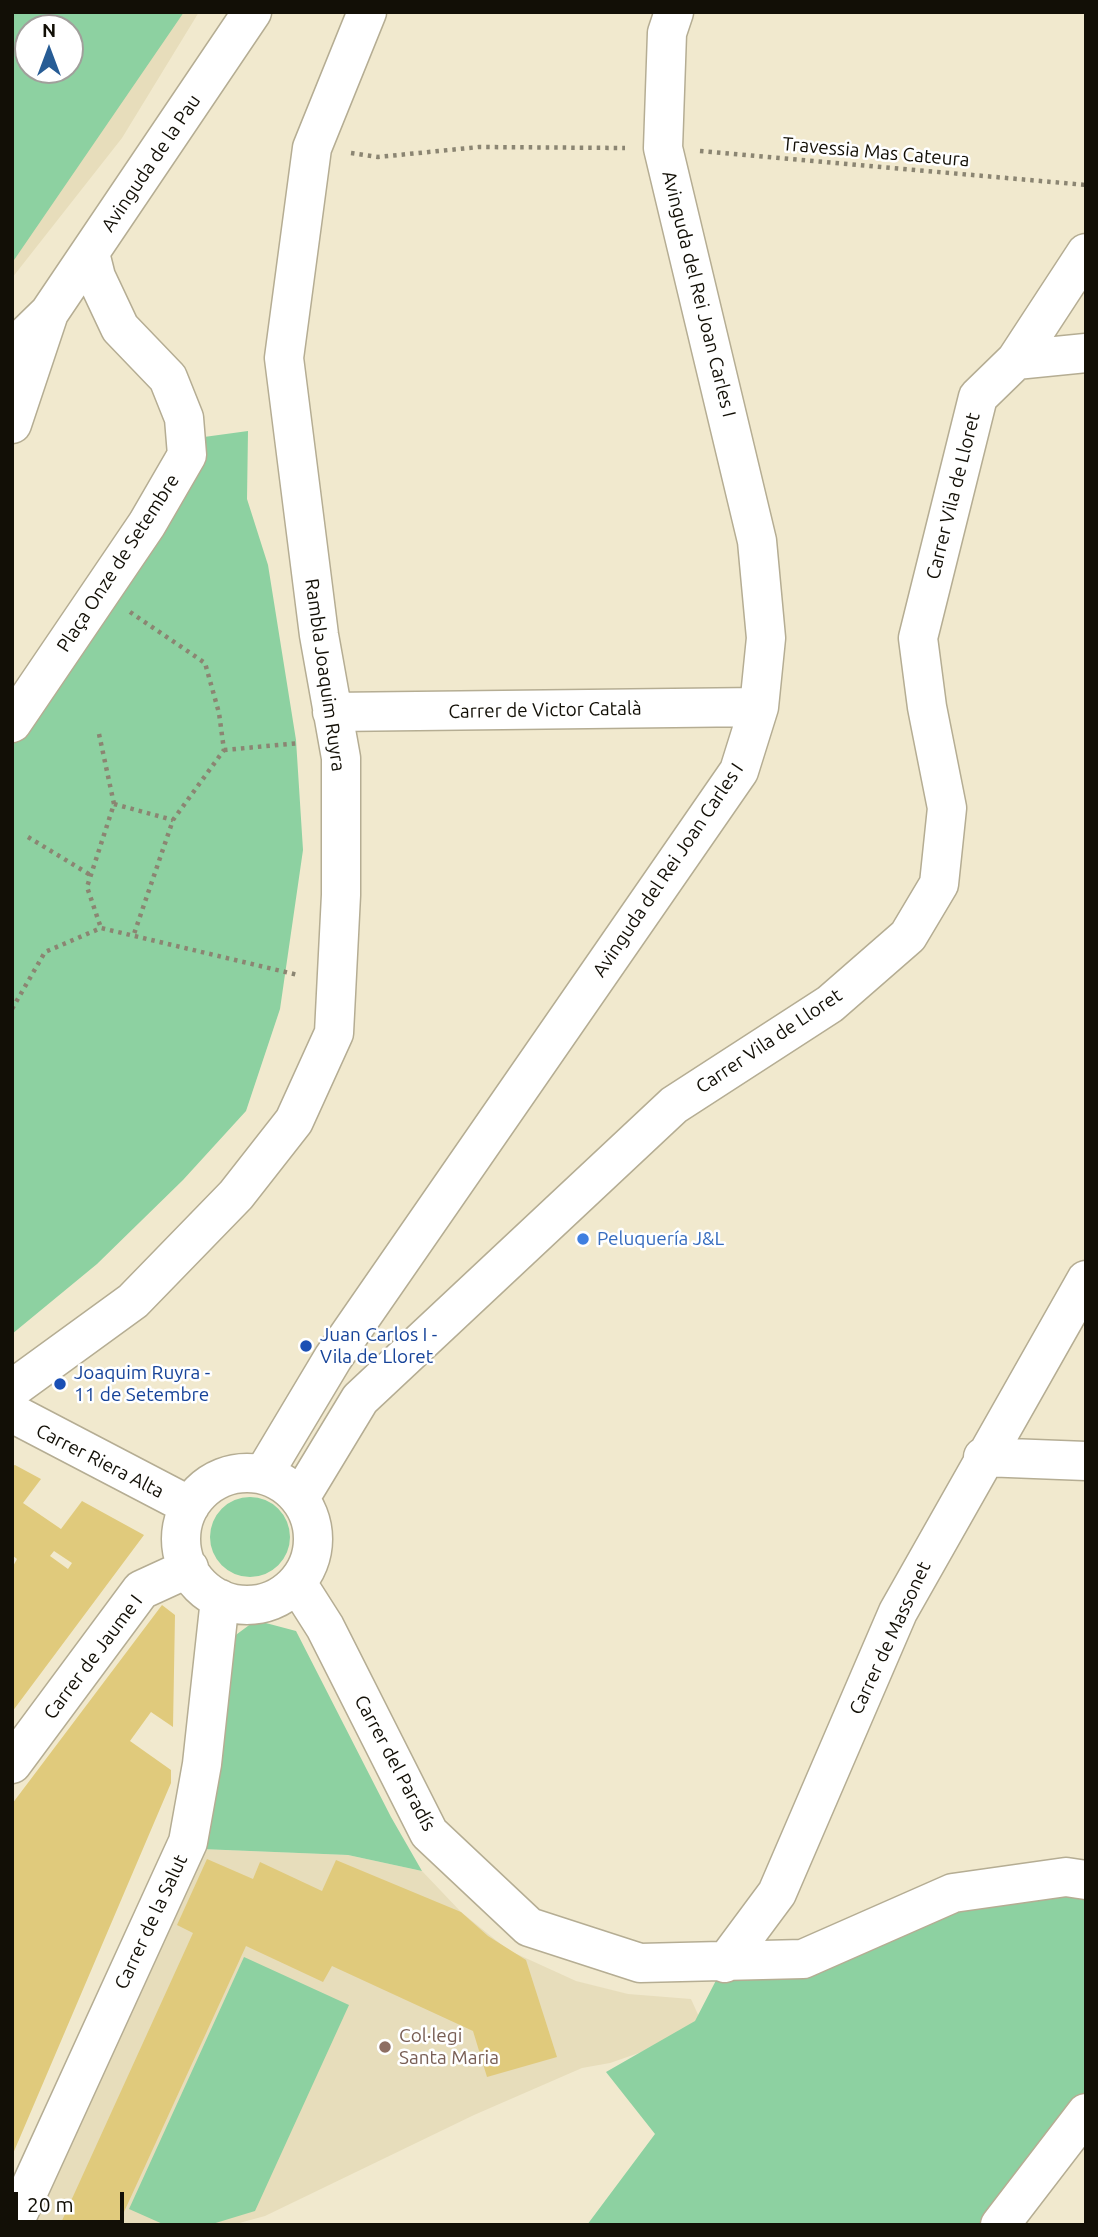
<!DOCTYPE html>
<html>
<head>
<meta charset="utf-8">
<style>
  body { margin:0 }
  #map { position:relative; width:1098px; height:2237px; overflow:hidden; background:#f1e9ce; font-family:Ubuntu,sans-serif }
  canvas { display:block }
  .frame { position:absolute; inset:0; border:14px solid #120f06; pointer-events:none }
  .north { position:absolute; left:14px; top:14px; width:70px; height:70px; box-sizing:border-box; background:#fff; border:2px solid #a09f9b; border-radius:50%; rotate:0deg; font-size:19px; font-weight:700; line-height:28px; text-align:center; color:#120f06 }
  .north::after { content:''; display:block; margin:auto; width:24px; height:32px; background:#275c95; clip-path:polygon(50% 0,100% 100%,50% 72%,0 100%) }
  .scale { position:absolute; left:14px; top:2192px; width:110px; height:32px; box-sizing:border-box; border:4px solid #120f06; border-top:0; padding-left:9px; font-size:21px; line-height:24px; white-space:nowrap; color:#120f06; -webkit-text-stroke:5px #fff; paint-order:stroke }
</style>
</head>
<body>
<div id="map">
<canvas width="1098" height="2237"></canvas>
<div class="frame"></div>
<div class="north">N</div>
<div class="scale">20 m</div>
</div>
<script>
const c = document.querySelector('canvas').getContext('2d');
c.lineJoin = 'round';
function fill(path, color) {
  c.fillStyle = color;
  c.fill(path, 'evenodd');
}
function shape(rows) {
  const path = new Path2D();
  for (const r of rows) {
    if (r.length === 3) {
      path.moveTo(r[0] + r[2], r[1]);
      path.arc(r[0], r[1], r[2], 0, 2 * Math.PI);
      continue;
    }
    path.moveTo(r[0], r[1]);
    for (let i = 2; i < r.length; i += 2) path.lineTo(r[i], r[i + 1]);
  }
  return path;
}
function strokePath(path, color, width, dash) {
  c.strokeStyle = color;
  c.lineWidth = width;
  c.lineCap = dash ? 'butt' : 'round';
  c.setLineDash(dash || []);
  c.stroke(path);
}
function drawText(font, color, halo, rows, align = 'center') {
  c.font = font + ' Ubuntu,sans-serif';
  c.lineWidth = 5;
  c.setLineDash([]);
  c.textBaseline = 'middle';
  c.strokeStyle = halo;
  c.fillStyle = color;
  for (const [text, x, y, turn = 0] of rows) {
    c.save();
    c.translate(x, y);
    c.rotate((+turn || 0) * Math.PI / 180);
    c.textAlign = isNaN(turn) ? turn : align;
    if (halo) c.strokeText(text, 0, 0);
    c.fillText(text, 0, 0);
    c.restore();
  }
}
fill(shape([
  [12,12,199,12,122,138,12,278],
  [28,28,70,28,70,70,28,70],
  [201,1849,348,1855,422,1871,461,1912,508,1950,576,1981,628,1994,691,1999,705,2030,610,2063,582,2068,474,2115,265,2216,232,2225,32,2225]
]), '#e7ddbb');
fill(shape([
  [12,12,184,12,12,263],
  [70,28,70,70,28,70,28,28],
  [248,431,247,499,268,565,296,740,303,850,280,1009,246,1111,183,1180,97,1264,12,1334,12,740,204,437],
  [250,1537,40],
  [262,1622,296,1631,391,1817,422,1871,348,1855,201,1849,215,1801,229,1640,252,1623],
  [1086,1880,1086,2113,1000,2225,587,2225,655,2134,606,2072,695,2021,725,1963,953,1893],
  [244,1957,349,2005,255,2211,209,2225,165,2225,129,2209]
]), '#8dd1a1');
fill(shape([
  [15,1465,41,1479,23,1503,61,1529,82,1501,144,1535,12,1712,12,1568,17,1559,12,1555,12,1466],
  [54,1551,72,1563,68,1569,50,1556],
  [162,1605,175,1615,173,1727,151,1712,130,1741,171,1770,171,1783,12,2156,12,1804],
  [207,1859,253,1879,260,1862,322,1891,336,1860,461,1912,488,1936,526,1960,557,2057,487,2077,473,2031,332,1966,323,1982,246,1946,118,2225,60,2225,193,1933,177,1925]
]), '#e0ca7c');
const street = shape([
  [49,313,252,12],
  [12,349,49,313,12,424],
  [1016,360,1086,353],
  [332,712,759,707],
  [12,723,147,524,187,455,184,418,168,378,120,328,96,277,90,253],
  [12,1389,133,1301,236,1195,294,1121,334,1033,341,895,341,758,319,635,284,358,312,148,367,12],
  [12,1413,190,1506],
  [983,1457,1086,1461],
  [247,1539,66],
  [263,1475,333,1358,739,771,759,707,766,638,757,541,663,148,667,33,674,12],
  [300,1498,360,1399,674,1105,830,1004,908,936,939,884,947,808,927,707,918,638,978,397,1016,360,1086,253],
  [297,1583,325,1627,429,1833,529,1927,640,1963,803,1959,953,1893,1066,1877,1086,1880],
  [12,1764,141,1590,189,1568],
  [725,1963,777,1893,898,1612,1086,1280],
  [13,2225,188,1842,202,1764,220,1599],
  [1000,2225,1086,2113]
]);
strokePath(street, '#b5ad93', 41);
strokePath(shape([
  [700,151,1086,185],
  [351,153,378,157,479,147,625,148],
  [130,612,205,663,219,713,224,750,173,820,134,934],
  [99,734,114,804,87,887,101,928],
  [224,750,300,743],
  [114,804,173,820],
  [28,837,92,876],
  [12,1009,45,952,101,928,298,975]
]), '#8b8572', 4.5, [3.5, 5]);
strokePath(street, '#fff', 38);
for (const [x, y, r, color] of [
  [583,1239,7,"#3f7fe0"],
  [306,1346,7,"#1a4fb4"],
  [60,1384,7,"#1a4fb4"],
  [385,2047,7,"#8d6e63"]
]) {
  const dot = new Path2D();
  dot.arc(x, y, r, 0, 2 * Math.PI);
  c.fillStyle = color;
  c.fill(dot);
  strokePath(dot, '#fff', 2.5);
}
drawText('19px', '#120f06', '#fff', [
  ["Travessia Mas Cateura",876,152,5],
  ["Avinguda de la Pau",151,163,-56],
  ["Avinguda del Rei Joan Carles I",699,294,76],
  ["Carrer Vila de Lloret",953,496,-76],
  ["Plaça Onze de Setembre",118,563,-57],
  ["Rambla Joaquim Ruyra",325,675,82],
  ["Carrer de Victor Català",545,710,-1],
  ["Avinguda del Rei Joan Carles I",668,870,-56],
  ["Carrer Vila de Lloret",769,1041,-34],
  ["Carrer Riera Alta",100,1461,27],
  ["Carrer de Massonet",890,1638,-65],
  ["Carrer de Jaume I",93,1657,-53],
  ["Carrer del Paradís",395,1763,62],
  ["Carrer de la Salut",151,1922,-65]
]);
drawText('19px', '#366cbe', '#fff', [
  ["Peluquería J&L",597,1239]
], 'left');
drawText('19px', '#164399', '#fff', [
  ["Juan Carlos I -",320,1335],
  ["Vila de Lloret",320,1357],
  ["Joaquim Ruyra -",74,1373],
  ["11 de Setembre",74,1395]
], 'left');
drawText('19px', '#785e54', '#fff', [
  ["Col·legi",399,2036],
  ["Santa Maria",399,2058]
], 'left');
</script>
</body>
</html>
